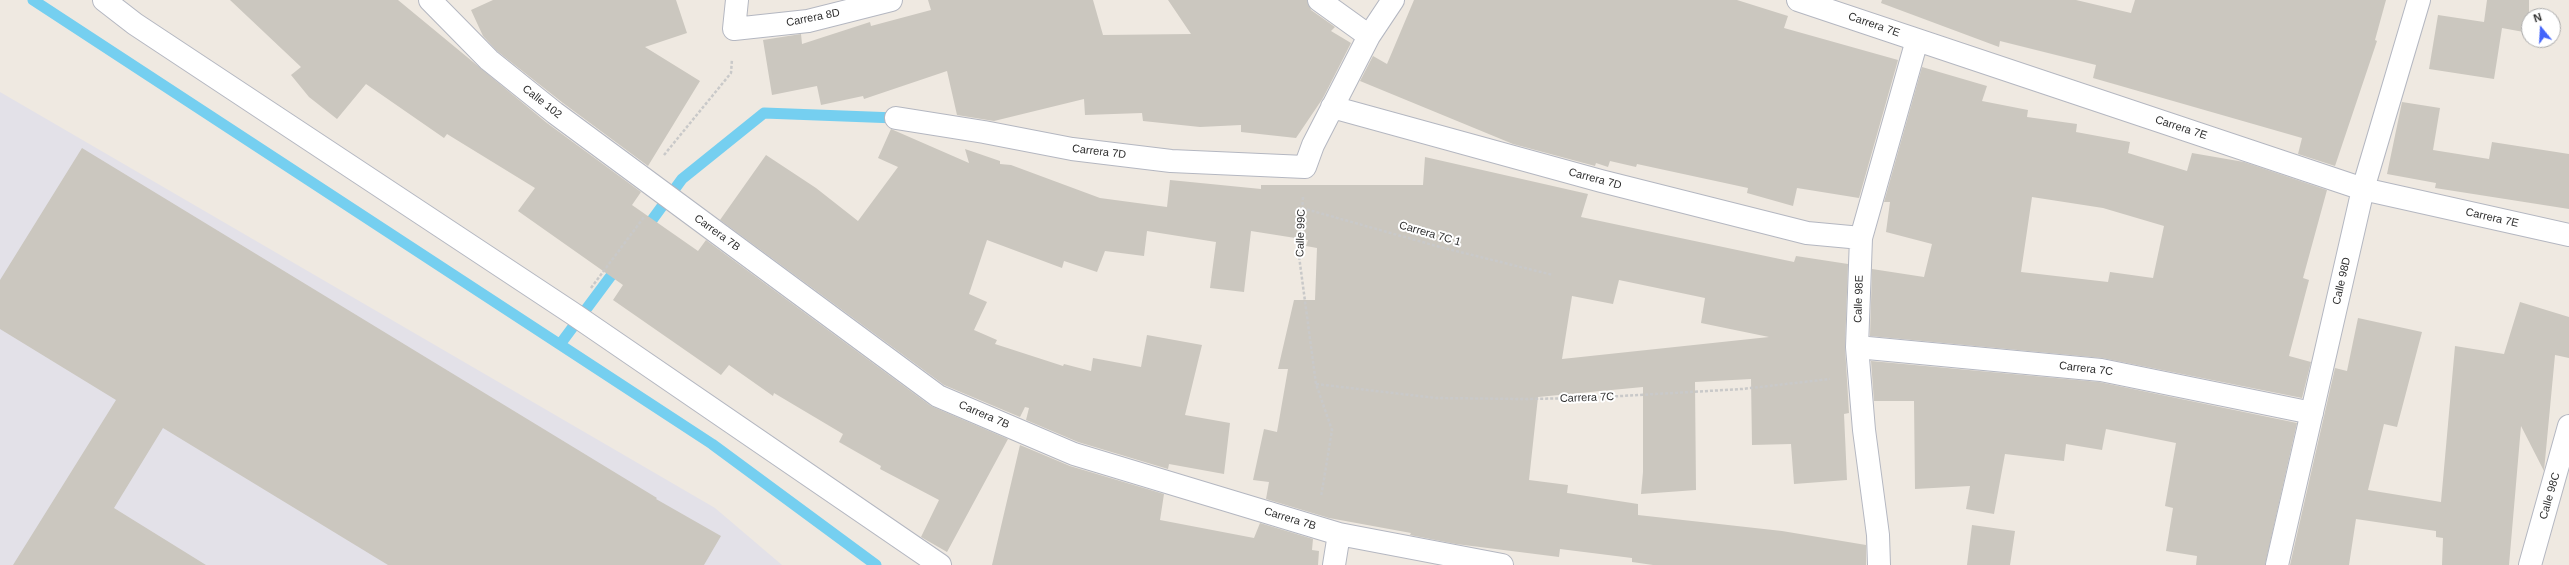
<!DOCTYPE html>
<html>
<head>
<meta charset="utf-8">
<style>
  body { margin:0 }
  #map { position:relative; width:2569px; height:565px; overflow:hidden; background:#efe9e1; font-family:Arial,sans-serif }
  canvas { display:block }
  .north { position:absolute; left:2521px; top:8px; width:40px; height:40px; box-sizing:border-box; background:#fff; border:1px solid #ababab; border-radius:50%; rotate:342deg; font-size:11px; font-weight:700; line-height:16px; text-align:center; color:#2e2e2e }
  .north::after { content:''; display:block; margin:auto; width:14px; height:18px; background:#4264fb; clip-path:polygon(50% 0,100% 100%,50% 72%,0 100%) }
</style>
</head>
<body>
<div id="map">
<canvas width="2569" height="565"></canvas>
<div class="north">N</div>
</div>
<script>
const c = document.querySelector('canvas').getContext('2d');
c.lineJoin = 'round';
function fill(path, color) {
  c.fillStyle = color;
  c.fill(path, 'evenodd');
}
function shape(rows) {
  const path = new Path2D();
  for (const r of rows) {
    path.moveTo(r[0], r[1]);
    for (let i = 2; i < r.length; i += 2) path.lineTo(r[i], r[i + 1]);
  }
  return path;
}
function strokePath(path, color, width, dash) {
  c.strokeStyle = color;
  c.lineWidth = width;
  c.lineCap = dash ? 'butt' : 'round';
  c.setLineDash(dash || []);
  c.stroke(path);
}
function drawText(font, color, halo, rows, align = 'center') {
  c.font = font + ' Arial,sans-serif';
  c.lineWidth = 4;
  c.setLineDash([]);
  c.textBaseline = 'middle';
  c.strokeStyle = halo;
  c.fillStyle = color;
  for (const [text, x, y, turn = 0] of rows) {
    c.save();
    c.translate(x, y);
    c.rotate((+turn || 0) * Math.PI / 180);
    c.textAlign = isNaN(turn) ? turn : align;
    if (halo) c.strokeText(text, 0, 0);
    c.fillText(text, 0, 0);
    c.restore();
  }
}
fill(shape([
  [0,92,715,508,782,565,0,565]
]), '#e3e1e8');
strokePath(shape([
  [33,0,712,444,876,565],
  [644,231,682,179,764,113,896,118],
  [561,343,619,265]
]), '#75cff0', 11);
fill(shape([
  [230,0,398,0,547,123,641,192,632,205,698,251,706,240,931,406,1008,439,947,552,921,537,939,500,880,469,881,466,839,442,843,434,774,393,773,396,729,365,721,375,613,300,623,285,518,211,535,188,447,134,444,138,366,84,337,119,309,97,291,75,301,67],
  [493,0,676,0,687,33,645,47,700,81,648,166,563,103,497,51,483,36,471,10],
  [928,0,1093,0,1103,35,1191,34,1168,0,1307,0,1311,10,1335,27,1331,31,1351,43,1323,98,1296,138,1241,132,1241,125,1200,127,1143,121,1142,113,1085,115,1084,99,994,121,957,115,947,71,864,99,863,96,821,105,817,86,772,95,763,40,801,34,802,44,870,22,871,26,931,10],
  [1414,0,1737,0,1788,16,1784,28,1898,60,1859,198,1797,188,1793,206,1747,193,1748,188,1637,164,1636,167,1610,161,1608,167,1596,163,1595,166,1513,144,1360,81,1373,56,1387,64],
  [1882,0,2076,0,2131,13,2135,0,2386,0,2375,40,2377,41,2335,166,2298,154,2302,138,2093,78,2096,65,2000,41,1999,47,1881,3],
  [2487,0,2529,0,2529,33,2502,28,2494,79,2429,69,2438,15,2484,22],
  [1922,67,1987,86,1982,101,2028,110,2027,117,2077,124,2076,132,2130,142,2128,153,2187,171,2192,153,2244,162,2327,190,2303,278,2309,280,2289,356,2311,362,2302,398,2102,358,1870,336,1872,269,1924,277,1932,244,1886,232,1890,202,1884,202],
  [2032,197,2103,208,2164,226,2153,278,2110,272,2108,282,2021,272],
  [2402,102,2440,108,2433,150,2489,159,2492,142,2569,154,2569,209,2435,188,2436,183,2387,174],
  [891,129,969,163,965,149,1000,161,1000,164,1011,165,1100,198,1167,207,1170,180,1261,189,1261,185,1423,185,1425,157,1588,194,1581,217,1794,262,1796,256,1848,264,1845,347,1849,413,1844,414,1847,480,1794,484,1791,444,1752,445,1751,379,1695,382,1696,490,1641,494,1643,472,1643,387,1538,397,1529,480,1568,485,1567,493,1638,504,1638,515,1782,531,1866,545,1866,565,1653,565,1632,562,1632,558,1560,549,1559,557,1456,544,1410,535,1411,533,1329,518,1266,499,1269,482,1253,480,1264,429,1277,432,1288,369,1278,369,1294,300,1315,300,1317,248,1306,246,1308,240,1251,231,1244,292,1210,288,1216,242,1147,231,1144,256,1105,251,1097,272,1064,261,1062,268,987,240,969,294,987,302,974,330,997,340,995,344,1063,366,1064,364,1091,371,1093,358,1141,367,1147,335,1202,345,1185,415,1230,423,1224,474,1169,464,1168,469,1078,442,1026,420,1029,408,1025,407,1020,417,944,385,720,220,766,155,816,188,858,221,898,167,878,158],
  [1619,280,1705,298,1701,323,1769,337,1562,359,1572,296,1613,304],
  [82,148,657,498,656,499,721,536,704,565,388,565,163,428,114,508,206,565,13,565,116,400,0,329,0,280],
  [2520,302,2569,317,2569,358,2555,355,2544,471,2521,426,2509,565,2442,565,2443,538,2436,537,2436,531,2356,519,2349,565,2290,565,2335,368,2347,371,2358,318,2422,332,2397,427,2384,424,2368,490,2441,502,2455,346,2504,354],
  [1871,361,2099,382,2297,423,2265,565,2196,565,2197,556,2166,551,2173,508,2165,506,2176,443,2106,429,2102,450,2066,444,2064,461,2005,454,1994,514,1966,509,1970,486,1915,489,1914,401,1874,401],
  [1020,445,1070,466,1164,494,1160,520,1254,538,1260,523,1313,539,1312,550,1319,551,1318,565,992,565],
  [1972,525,2015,531,2010,565,1967,565]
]), '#cbc7bf');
const minor = shape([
  [104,0,135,24,572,313,940,565],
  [430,0,489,60,555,113,938,396,1074,454,1339,534,1502,565],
  [737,0,734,29,808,21,891,0],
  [1319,0,1369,36],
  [1798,0,2363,189,2569,235],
  [1332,107,1601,181,1807,233,1861,238],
  [896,118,984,132,1072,149,1171,161,1305,167,1313,145,1369,36,1393,0],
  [1857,347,2101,370,2312,413],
  [1334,565,1339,534],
  [1879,565,1878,535,1864,430,1857,347,1861,238,1917,40],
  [2277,565,2363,189,2419,0],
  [2530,565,2569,426]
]);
strokePath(minor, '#b4b7c1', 24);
strokePath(shape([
  [664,155,731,73,732,59],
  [1303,197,1299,256,1316,384,1332,430,1321,497],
  [1302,208,1440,247,1553,275],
  [591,288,644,217],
  [1316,384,1436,398,1524,399,1587,398,1742,389,1830,379]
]), '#c9c9c9', 2.5, [3, 2]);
strokePath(minor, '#fff', 22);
drawText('11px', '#2e2e2e', '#fff', [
  ["Carrera 8D",813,18,-11],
  ["Carrera 7E",1874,25,19],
  ["Calle 102",542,102,38],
  ["Carrera 7E",2181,128,18],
  ["Carrera 7D",1099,152,7],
  ["Carrera 7D",1595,179,15],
  ["Carrera 7E",2492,218,13],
  ["Carrera 7B",717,233,36],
  ["Calle 99C",1301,233,-88],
  ["Carrera 7C 1",1430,234,16],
  ["Calle 98D",2342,281,-77],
  ["Calle 98E",1859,299,-88],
  ["Carrera 7C",2086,369,7],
  ["Carrera 7C",1587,398,-2],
  ["Carrera 7B",984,415,23],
  ["Calle 98C",2550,496,-74],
  ["Carrera 7B",1290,519,17]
]);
</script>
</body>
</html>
